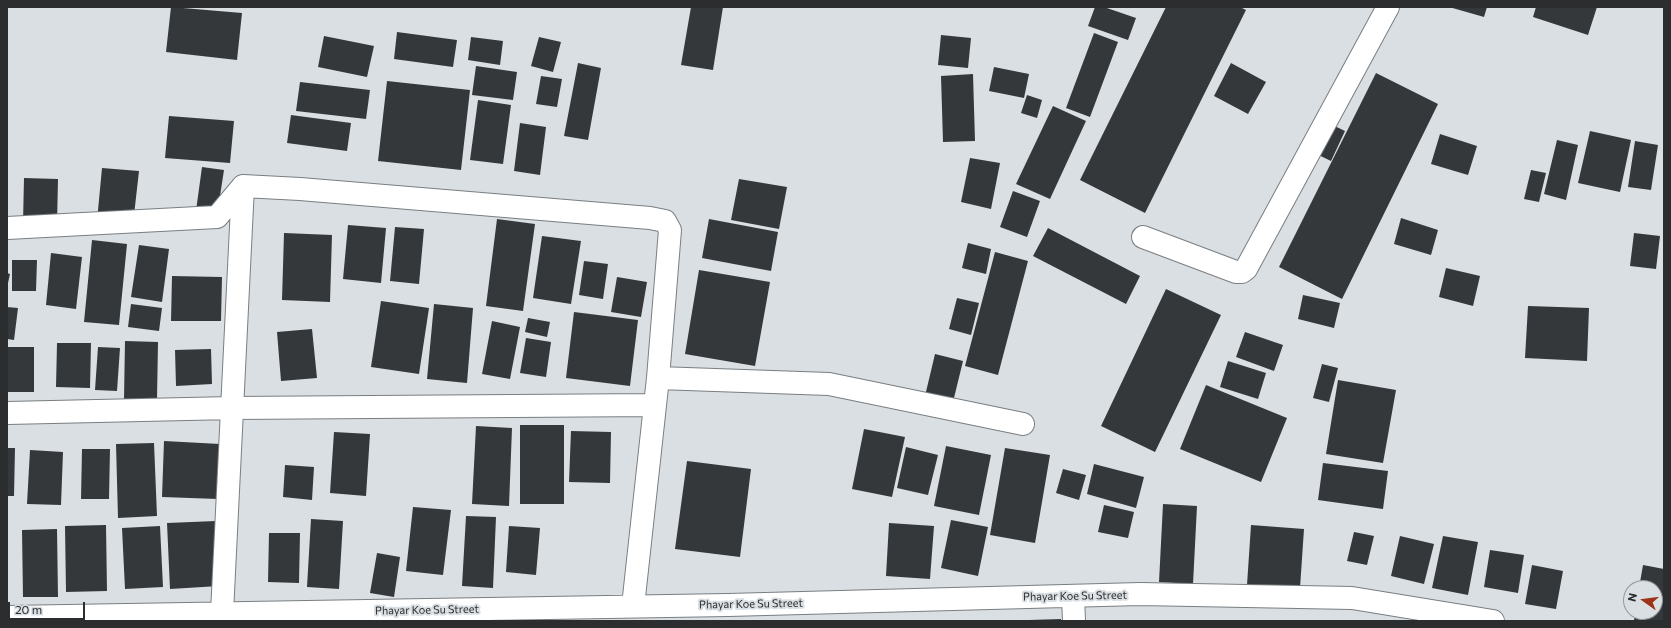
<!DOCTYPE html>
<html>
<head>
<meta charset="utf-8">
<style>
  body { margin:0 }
  #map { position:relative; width:1671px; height:628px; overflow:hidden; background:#dadfe3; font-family:Commissioner,sans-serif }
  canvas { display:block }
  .frame { position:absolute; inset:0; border:8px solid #2b2d2e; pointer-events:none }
  .north { position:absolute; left:1623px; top:580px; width:40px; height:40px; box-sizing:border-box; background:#dadfe3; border:1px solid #94989b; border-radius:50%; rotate:284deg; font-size:11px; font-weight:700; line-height:16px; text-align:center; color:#2b2d2e }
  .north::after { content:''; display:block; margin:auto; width:14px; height:18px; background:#9c341a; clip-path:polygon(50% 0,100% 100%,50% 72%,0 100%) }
  .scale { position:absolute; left:8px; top:602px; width:77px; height:18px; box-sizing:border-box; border:2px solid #2b2d2e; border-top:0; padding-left:5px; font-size:12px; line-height:14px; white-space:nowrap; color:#2b2d2e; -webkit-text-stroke:3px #dadfe3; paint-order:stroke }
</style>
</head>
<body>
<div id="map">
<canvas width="1671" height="628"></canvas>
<div class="frame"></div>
<div class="north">N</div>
<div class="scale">20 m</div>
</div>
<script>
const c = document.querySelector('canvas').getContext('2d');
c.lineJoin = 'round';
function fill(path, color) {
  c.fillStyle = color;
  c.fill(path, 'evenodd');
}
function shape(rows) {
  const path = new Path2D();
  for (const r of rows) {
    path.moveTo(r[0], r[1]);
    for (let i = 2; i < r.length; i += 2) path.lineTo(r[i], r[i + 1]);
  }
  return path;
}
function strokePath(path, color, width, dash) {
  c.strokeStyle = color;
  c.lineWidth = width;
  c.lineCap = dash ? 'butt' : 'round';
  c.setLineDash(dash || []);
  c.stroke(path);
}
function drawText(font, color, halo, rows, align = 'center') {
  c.font = font + ' Commissioner,sans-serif';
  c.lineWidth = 4;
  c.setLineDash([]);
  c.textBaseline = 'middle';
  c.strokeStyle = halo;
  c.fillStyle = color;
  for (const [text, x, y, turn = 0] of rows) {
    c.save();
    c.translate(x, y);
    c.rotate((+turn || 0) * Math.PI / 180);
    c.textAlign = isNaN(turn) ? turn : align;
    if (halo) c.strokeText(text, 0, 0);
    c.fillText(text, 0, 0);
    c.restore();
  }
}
fill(shape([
  [171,7,242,13,237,60,166,52],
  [691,7,723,7,713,70,681,65],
  [1095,7,1104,7,1136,18,1128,40,1088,26],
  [1166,7,1240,7,1246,10,1145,213,1080,180],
  [1449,7,1487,7,1484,17],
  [1536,7,1597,7,1588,35,1533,17],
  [397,32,457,40,453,67,394,59],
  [1094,33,1118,42,1090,117,1066,108],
  [941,35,971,38,968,68,938,65],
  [324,36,374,46,367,77,318,67],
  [471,37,503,41,500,65,468,60],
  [539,37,561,42,553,72,531,66],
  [578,63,601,68,588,140,564,136],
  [1231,63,1266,82,1248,114,1214,96],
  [476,66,517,72,513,100,472,95],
  [994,67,1029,74,1024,98,989,91],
  [1376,73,1438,104,1342,299,1279,267],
  [973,74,975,141,943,142,941,76],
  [541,76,562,79,557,107,536,104],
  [387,81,470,90,461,170,378,161],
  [300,82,370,90,366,119,296,111],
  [1027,95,1042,100,1037,118,1021,113],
  [478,100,511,105,503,164,470,160],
  [1053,106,1086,121,1050,199,1016,184],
  [291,115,351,123,347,151,287,143],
  [169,116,234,121,230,163,165,158],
  [1320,119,1345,131,1331,161,1306,149],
  [520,123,546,127,540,175,514,171],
  [1590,131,1631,140,1620,192,1578,183],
  [1440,134,1477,146,1468,175,1431,164],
  [1557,140,1578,145,1566,200,1544,194],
  [1635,141,1658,145,1651,190,1628,187],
  [970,158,1000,163,991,209,961,202],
  [202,167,224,170,216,222,195,218],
  [102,168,139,171,133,224,97,221],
  [1531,170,1546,173,1539,202,1524,199],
  [24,178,58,179,57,224,23,223],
  [739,179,787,187,779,229,731,220],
  [1013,191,1040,201,1027,237,1000,227],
  [1401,218,1438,230,1431,255,1394,244],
  [497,219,535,224,523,311,486,306],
  [709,219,778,232,771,271,702,258],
  [348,225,386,228,381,283,343,279],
  [395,227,424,229,419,284,390,281],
  [1048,228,1140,276,1126,304,1033,256],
  [284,233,332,235,330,302,282,300],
  [1634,233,1660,236,1656,269,1630,266],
  [542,236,581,241,571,304,533,298],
  [92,240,127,244,119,325,84,322],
  [968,243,991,249,986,274,962,268],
  [139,245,169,249,162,302,131,297],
  [995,252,1028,261,998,375,965,366],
  [51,253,82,257,76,309,46,305],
  [12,260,37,260,36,291,12,291],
  [584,261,608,264,603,299,579,295],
  [1446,268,1480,276,1473,306,1439,297],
  [699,270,770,282,755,366,685,354],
  [7,273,10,274,8,283,7,283],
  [172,276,222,277,221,321,171,321],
  [617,277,647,282,641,317,611,312],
  [1166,289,1221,315,1155,452,1101,426],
  [1303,295,1340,303,1334,328,1298,319],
  [957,298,979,303,971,335,949,329],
  [381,301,429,308,419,374,371,367],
  [131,304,162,308,159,331,128,327],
  [434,304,473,308,467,383,427,379],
  [1528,306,1589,308,1587,361,1525,358],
  [7,307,18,308,14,340,7,339],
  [574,312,638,320,630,386,566,378],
  [528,318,550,322,547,337,525,332],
  [492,321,520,327,510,379,482,374],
  [312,329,317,378,281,381,277,332],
  [1245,332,1283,345,1274,371,1236,357],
  [526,338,551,342,546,377,520,373],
  [125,341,158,342,157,399,124,399],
  [57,343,91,343,90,388,56,387],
  [7,347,34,347,34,392,7,392],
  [98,347,120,348,117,391,95,390],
  [211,349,212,384,176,386,175,350],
  [935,354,963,361,953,402,925,396],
  [1228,361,1266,373,1258,399,1220,387],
  [1322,364,1338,368,1329,402,1313,398],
  [1338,380,1396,390,1383,463,1326,454],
  [1206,385,1287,418,1261,482,1180,449],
  [520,425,564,425,564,504,520,504],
  [476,426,512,428,509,506,472,504],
  [864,429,905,437,892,497,852,489],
  [571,431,611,432,610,483,569,482],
  [334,432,370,434,366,496,330,493],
  [164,441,220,444,218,499,162,497],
  [154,443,157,516,118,518,116,444],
  [946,446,991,455,979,515,934,506],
  [906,447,938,455,928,495,897,488],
  [7,448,15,448,14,496,7,496],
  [1005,448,1050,455,1035,543,990,535],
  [82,449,110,449,109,499,81,499],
  [30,450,63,452,61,505,27,504],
  [687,461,751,469,740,557,675,549],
  [1323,463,1388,471,1383,509,1318,500],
  [1094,464,1144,477,1136,508,1087,494],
  [285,465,314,467,312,500,283,497],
  [1063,469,1086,475,1079,500,1056,493],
  [1163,504,1197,506,1193,584,1159,582],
  [1104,505,1134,512,1128,538,1098,532],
  [413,507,451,510,443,575,406,571],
  [466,516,496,517,493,588,462,586],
  [311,519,343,521,339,589,307,587],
  [951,520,988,527,978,576,941,568],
  [216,521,219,586,170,589,167,523],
  [889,523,934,526,930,579,886,576],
  [106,525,107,591,66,592,65,526],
  [1251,525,1304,529,1300,588,1247,585],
  [160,526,163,587,125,589,122,528],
  [509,526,540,528,536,575,506,572],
  [57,529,58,597,23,597,22,530],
  [1354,532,1374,536,1367,565,1347,561],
  [269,533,300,533,299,583,268,582],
  [1400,536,1434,544,1424,584,1391,576],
  [1443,536,1478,542,1468,595,1432,588],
  [1490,550,1524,555,1518,593,1484,587],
  [377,553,400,557,394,597,370,593],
  [1532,565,1563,571,1556,609,1525,604],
  [1643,565,1664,569,1664,621,1634,621,1635,612,1655,612,1655,588,1639,588],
  [1061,619,1061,621,1029,621,1029,620]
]), '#35383b');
const street = shape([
  [7,228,217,217,243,186],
  [1143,237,1236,272,1242,272,1246,269,1388,7],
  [658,378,829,384,1023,424],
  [7,413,232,408,654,405],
  [1073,596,1074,621],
  [222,613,243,186,300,189,650,218,665,221,670,230,658,378,633,606],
  [7,617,728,605,1140,594,1352,598,1493,621]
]);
strokePath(street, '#797e81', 24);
strokePath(street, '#fff', 22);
drawText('11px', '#2b2d2e', '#dadfe3', [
  ["Phayar Koe Su Street",1075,596,-1],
  ["Phayar Koe Su Street",751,604,-1],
  ["Phayar Koe Su Street",427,610,-1]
]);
</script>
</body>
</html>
